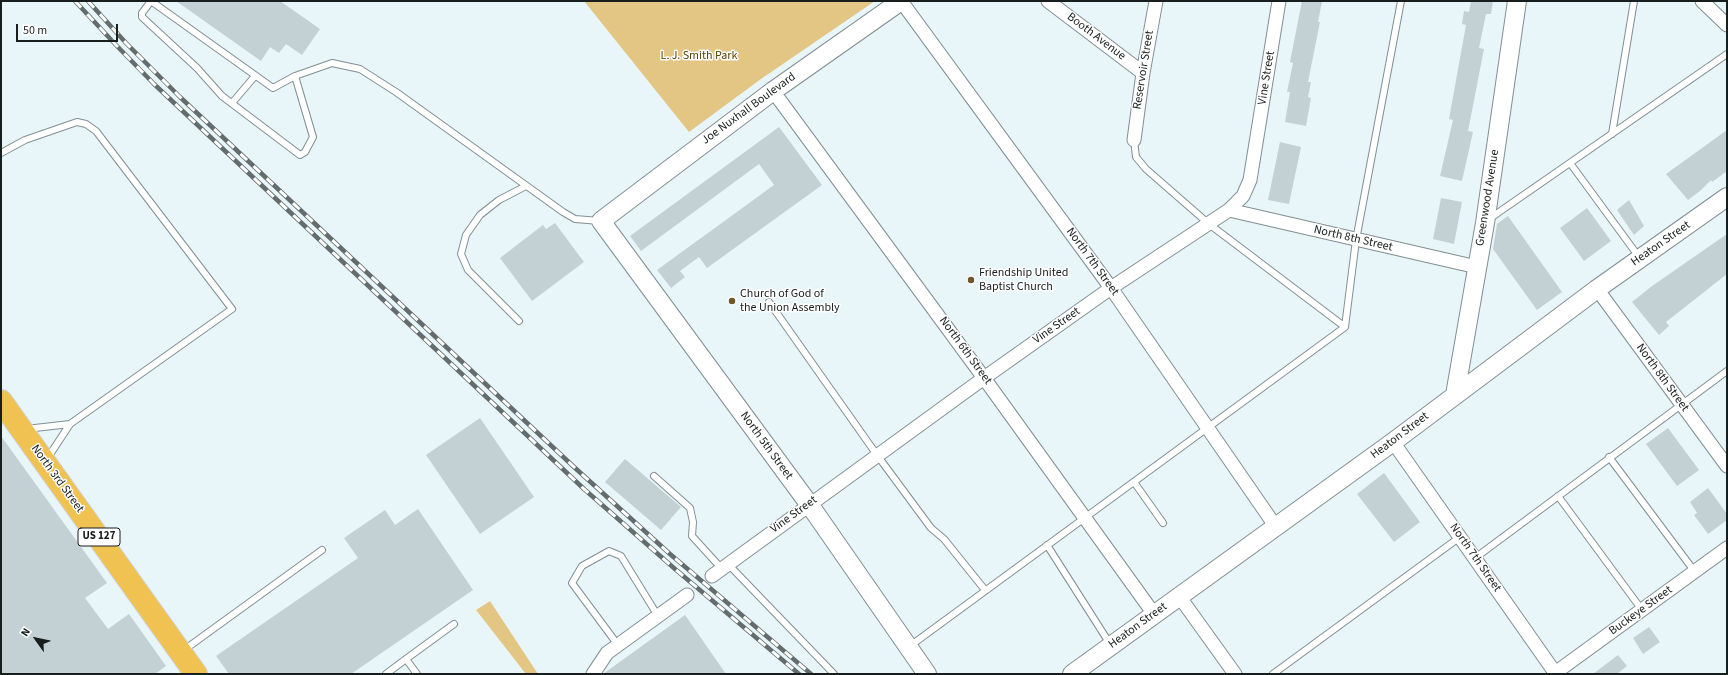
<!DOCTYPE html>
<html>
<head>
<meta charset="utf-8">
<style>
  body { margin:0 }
  #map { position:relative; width:1728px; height:675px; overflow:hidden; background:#e8f6fa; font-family:"Source Sans 3",sans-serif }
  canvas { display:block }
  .frame { position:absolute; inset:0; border:2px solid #181d1e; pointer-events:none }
  .north { position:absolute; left:16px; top:619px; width:40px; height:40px; -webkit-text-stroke:3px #fff; paint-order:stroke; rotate:303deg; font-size:11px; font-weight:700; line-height:16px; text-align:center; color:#181d1e }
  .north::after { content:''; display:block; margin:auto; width:14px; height:18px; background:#181d1e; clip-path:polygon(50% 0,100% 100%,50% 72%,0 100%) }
  .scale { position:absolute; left:16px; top:24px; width:102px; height:18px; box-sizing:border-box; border:2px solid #181d1e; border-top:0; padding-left:5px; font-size:12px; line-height:14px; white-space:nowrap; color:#181d1e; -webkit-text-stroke:3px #fff; paint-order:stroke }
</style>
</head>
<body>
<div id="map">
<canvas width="1728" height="675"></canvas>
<div class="frame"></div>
<div class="north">N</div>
<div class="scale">50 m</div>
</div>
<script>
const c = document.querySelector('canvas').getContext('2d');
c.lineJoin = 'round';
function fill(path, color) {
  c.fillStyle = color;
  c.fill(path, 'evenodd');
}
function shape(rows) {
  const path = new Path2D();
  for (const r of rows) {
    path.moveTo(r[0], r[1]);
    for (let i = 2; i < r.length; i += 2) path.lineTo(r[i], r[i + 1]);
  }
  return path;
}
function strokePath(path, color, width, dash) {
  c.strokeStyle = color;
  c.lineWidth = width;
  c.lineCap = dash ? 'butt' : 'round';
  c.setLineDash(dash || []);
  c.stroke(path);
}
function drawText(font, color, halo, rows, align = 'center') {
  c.font = font + ' "Source Sans 3",sans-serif';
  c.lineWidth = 3;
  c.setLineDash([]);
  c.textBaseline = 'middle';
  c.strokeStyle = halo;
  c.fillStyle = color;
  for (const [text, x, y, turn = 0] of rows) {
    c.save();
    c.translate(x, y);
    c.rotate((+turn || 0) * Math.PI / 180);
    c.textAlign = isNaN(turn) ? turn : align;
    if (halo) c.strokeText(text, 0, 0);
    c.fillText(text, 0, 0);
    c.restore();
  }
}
fill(shape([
  [584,1,875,1,761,79,689,132],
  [490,601,538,674,526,674,476,610]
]), '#e3c683');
fill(shape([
  [176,1,280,1,320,29,302,55,286,44,279,53,270,47,261,61],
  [1302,1,1322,1,1318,22,1320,22,1308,82,1311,82,1308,97,1311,98,1306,126,1285,122,1290,92,1287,92,1293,63,1290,62],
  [1471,1,1493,1,1491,14,1486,14,1479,48,1484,49,1468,131,1473,132,1462,181,1440,176,1453,120,1449,119,1466,25,1462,24,1464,11,1469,12],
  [779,127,822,185,707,268,699,257,680,271,685,277,671,288,657,270,774,185,759,164,641,251,630,236],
  [1727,130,1727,171,1712,182,1711,180,1700,191,1688,200,1666,174],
  [1280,142,1301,147,1289,204,1268,200],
  [1441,198,1462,202,1454,244,1433,239],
  [1629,200,1644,226,1634,235,1617,210],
  [1587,208,1611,241,1584,261,1560,228],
  [1508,216,1562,292,1537,310,1493,249,1497,224],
  [555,223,584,262,532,301,500,258,543,225,546,229],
  [1727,234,1727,274,1666,322,1669,326,1659,335,1632,302,1652,286],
  [480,418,534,497,480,534,426,455],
  [1668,428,1699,470,1677,486,1646,444],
  [1,436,107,583,85,598,108,629,129,614,166,666,155,674,1,674],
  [625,459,681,507,661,530,605,482],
  [1384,473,1420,522,1394,542,1357,494],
  [1708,488,1727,514,1727,520,1708,534,1694,515,1697,513,1690,502],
  [418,509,473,590,351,674,229,674,216,656,358,558,344,538,385,510,395,525],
  [685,615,726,674,603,674],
  [1649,627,1660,642,1643,654,1633,638],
  [1618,655,1627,666,1617,674,1593,674]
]), '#c3d0d4');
const lane = shape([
  [295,76,313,137,305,152,300,155,222,96,197,68,142,17,142,13,151,1,273,88,295,76,332,63,360,69,396,92,563,212,575,219,600,221],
  [232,103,255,76],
  [1612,134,1634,1],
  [1134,140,1136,157,1146,169,1209,224,1345,327],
  [1,153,25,140,77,122,86,124,96,131,232,309,70,424],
  [1570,163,1639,257],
  [1489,219,1727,54],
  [769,302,877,455,931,528,944,539,985,590],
  [519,321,468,270,461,254,466,235,480,215,499,200,526,186],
  [26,429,70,424,47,459],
  [1609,457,1695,572],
  [654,476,690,508,693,522,692,536,722,569],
  [1134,482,1163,523],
  [1558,496,1642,610],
  [1047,545,1110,644],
  [1475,558,1727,371],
  [728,564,834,674],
  [618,645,572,583,582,566,609,551,621,556,658,616],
  [910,646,1345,327,1356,240,1401,1],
  [184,650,322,550],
  [406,659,454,624],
  [386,674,406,659,417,674],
  [1273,674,1460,537]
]);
const street = shape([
  [901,1,1111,288,1276,527],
  [1048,1,1143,73],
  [1702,1,1727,25],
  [773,91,984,378,1154,614],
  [1134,140,1143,73,1156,1],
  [1229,210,1477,267],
  [1597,289,1727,466],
  [1393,442,1556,674],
  [712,576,984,378,1111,288,1229,210,1243,196,1250,180,1279,1],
  [1179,596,1235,674],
  [1555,673,1727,548],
  [593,674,607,653,687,595]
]);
const secondary = shape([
  [901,1,773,91,601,221,809,504,927,674],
  [1455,395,1485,223,1517,1],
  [1072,674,1393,442,1597,289,1727,197]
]);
const highway = shape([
  [1,401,196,674]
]);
strokePath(lane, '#828f93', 8);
strokePath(street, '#828f93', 15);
strokePath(secondary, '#828f93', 20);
strokePath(highway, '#d1d2d2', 24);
strokePath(lane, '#fff', 6);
strokePath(street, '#fff', 13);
strokePath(secondary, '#fff', 18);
strokePath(highway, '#f0c252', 22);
const rail = shape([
  [75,1,116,45,154,84,584,489,675,569,799,674],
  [88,1,126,43,180,97,574,467,670,554,811,674]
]);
strokePath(rail, '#646c6e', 4.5);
strokePath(rail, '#fff', 3, [9]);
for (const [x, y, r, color] of [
  [971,280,4,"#6d5827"],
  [732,301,4,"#6d5827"]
]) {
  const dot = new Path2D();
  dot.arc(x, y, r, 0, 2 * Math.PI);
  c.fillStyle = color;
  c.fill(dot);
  strokePath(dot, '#fff', 1.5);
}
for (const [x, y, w] of [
  [99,537,42]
]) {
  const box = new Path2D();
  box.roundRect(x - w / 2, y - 9, w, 18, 3);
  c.fillStyle = '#fff';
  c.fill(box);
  strokePath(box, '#181d1e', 1);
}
drawText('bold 11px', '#181d1e', null, [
  ["US 127",99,537]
]);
drawText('12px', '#181d1e', '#fff', [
  ["Booth Avenue",1096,37,37],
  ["Reservoir Street",1144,70,-81],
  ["Vine Street",1267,78,-81],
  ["Joe Nuxhall Boulevard",749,109,-36],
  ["Greenwood Avenue",1488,198,-81],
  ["North 8th Street",1353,239,13],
  ["Heaton Street",1661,244,-35],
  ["North 7th Street",1092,262,54],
  ["Vine Street",1057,326,-35],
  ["North 6th Street",965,351,54],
  ["North 8th Street",1662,378,54],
  ["Heaton Street",1400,436,-37],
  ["North 5th Street",766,446,54],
  ["North 3rd Street",57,479,54],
  ["Vine Street",794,515,-36],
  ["North 7th Street",1475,558,55],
  ["Buckeye Street",1641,611,-36],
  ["Heaton Street",1138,626,-36]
]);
drawText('12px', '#5a4200', '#fff', [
  ["L. J. Smith Park",699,56]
]);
drawText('12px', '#181d1e', '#fff', [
  ["Friendship United",979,273],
  ["Baptist Church",979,287],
  ["Church of God of",740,294],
  ["the Union Assembly",740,308]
], 'left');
</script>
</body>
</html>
